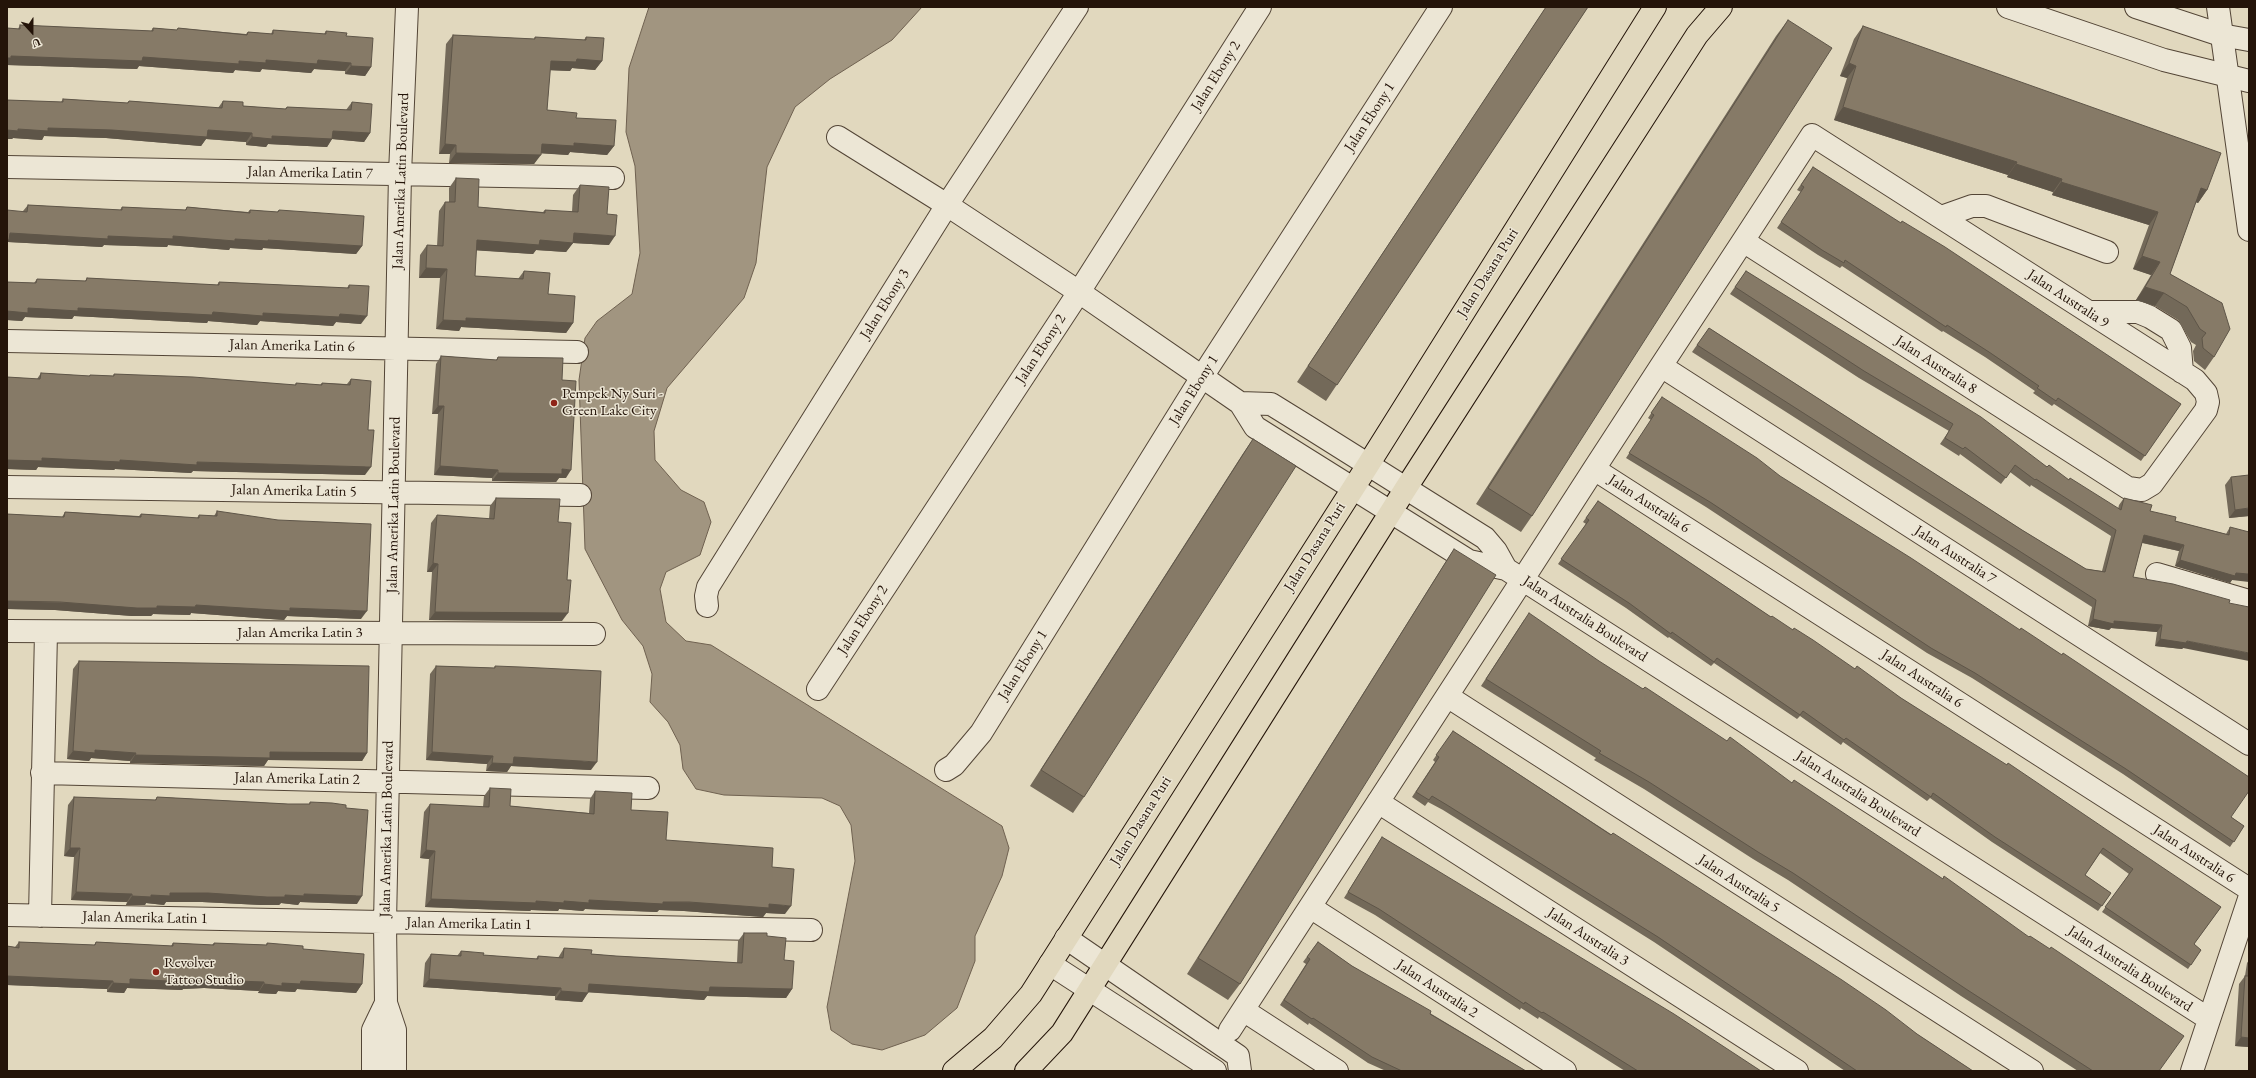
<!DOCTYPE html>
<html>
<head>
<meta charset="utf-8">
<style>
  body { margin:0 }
  #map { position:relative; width:2256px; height:1078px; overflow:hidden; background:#e1d8be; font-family:"EB Garamond",serif }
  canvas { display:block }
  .frame { position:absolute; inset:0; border:8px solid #241409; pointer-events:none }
  .north { position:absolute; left:12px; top:12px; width:40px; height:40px; -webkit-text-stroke:3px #ece6d5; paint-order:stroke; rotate:159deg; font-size:11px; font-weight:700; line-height:16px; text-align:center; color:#241409 }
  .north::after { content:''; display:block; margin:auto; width:14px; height:18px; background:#241409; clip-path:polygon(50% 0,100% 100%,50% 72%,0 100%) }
</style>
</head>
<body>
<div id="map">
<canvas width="2256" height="1078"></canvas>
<div class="frame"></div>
<div class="north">U</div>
</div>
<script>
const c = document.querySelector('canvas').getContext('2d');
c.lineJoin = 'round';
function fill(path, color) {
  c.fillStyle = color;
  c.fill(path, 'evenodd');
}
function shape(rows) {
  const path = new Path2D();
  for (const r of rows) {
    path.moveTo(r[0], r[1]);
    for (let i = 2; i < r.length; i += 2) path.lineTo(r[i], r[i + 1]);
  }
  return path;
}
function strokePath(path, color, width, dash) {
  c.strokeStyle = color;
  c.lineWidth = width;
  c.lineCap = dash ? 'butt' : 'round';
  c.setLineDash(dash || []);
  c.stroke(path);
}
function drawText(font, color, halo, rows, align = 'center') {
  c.font = font + ' "EB Garamond",serif';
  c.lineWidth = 3;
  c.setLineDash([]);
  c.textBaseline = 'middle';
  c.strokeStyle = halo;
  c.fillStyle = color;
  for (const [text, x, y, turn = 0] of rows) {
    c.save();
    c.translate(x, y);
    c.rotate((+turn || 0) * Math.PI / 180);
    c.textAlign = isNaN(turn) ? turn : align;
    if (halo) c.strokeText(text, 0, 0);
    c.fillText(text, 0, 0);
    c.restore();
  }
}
const water = shape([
  [649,7,922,7,892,40,830,79,795,107,767,167,756,263,744,298,667,388,654,431,655,460,681,490,704,502,711,522,700,555,666,572,660,589,666,622,686,641,711,645,1002,826,1009,848,1002,876,975,936,975,961,957,1008,925,1035,882,1050,852,1044,831,1030,827,1007,855,861,851,825,840,806,822,798,724,795,696,789,683,769,680,745,668,722,650,702,652,674,643,646,622,620,585,549,579,380,585,338,597,321,632,294,640,253,635,166,626,132,629,68,649,7]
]);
fill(water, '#a19580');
strokePath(water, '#6f6150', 1);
const minor = shape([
  [2218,7,2249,230],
  [838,137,947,205,1079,292,1240,403,1255,427,1469,561,1506,569,2209,1019],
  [7,167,613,178],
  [1941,217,1972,206,1986,206,2107,252],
  [2090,312,2138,312,2150,317,2171,330,2180,348,2182,372],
  [7,341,577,352],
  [1661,366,2249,744],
  [1240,403,1271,404,1313,430,1485,538,1496,551,1506,569],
  [1594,469,2249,889],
  [7,487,580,495],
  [2157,574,2249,601],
  [707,606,706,596,708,587,947,205,1077,7],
  [7,631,594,634],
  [818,689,1079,292,1260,7],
  [1447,696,2032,1071],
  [946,770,954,765,981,733,1202,377,1441,7],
  [42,773,648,788],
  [1378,802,1797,1071],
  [1310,907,1565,1071],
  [7,915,811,930],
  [40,916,46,632],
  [1066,938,1238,1056,1240,1071],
  [1050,964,1215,1071],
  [1243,1010,1337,1071],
  [1230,1030,1523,579,1594,469,1661,366,1743,241,1812,135,2195,380,2206,393,2208,402,2206,410,2152,484,2142,490,2128,488,1743,241],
  [373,1071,373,1030,386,1003],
  [395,1071,395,1030,386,1003,385,923,400,174,407,7],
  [2192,1071,2249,899]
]);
const tertiary = shape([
  [2008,7,2164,60,2249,81],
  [2136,7,2221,35,2249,40]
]);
const primary = shape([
  [954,1071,993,1038,1031,994,1368,465,1655,7],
  [1026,1071,1062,1033,1406,488,1697,35,1721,7]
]);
strokePath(minor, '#534536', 24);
strokePath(tertiary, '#534536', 24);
strokePath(primary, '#241409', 24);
strokePath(minor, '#ece6d5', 22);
strokePath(tertiary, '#ece6d5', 22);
strokePath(primary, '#e1d8be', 22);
fill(shape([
  [1546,7,1588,7,1326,401,1297,382],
  [1788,20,1532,516,1521,532,1476,504,1776,36],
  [20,25,151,31,153,28,177,30,178,28,246,34,248,32,271,34,273,30,324,34,326,31,346,36,371,67,365,76,345,74,345,71,314,69,311,73,262,69,260,72,235,70,233,73,139,66,137,69,7,65,7,28,18,29],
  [1863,26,2207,190,2198,203,2196,202,2170,274,2222,303,2214,357,2205,370,2194,361,2193,351,2196,345,2191,342,2178,320,2155,306,2136,300,2151,275,2133,269,2149,225,2052,195,2053,192,2007,177,2008,175,1834,120,1847,78,1840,76,1854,39],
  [453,35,534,39,535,37,584,40,586,37,602,61,595,70,572,68,570,71,550,70,547,110,576,118,614,146,607,155,570,152,568,155,541,153,534,164,449,163,450,154,439,154,446,44],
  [63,99,127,103,129,101,218,108,223,101,243,106,285,109,287,107,346,110,352,102,370,133,364,142,332,139,327,147,268,144,266,147,246,145,246,142,206,139,201,146,106,138,44,136,42,140,13,138,12,139,7,139,7,100,61,102],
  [1813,167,2181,404,2141,461,2054,404,2052,406,2033,393,2035,391,1985,357,1943,331,1942,332,1842,266,1840,268,1818,255,1777,228,1801,192,1797,190],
  [456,178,478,207,543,212,545,210,572,212,573,195,580,185,607,214,609,245,573,243,566,252,536,250,533,254,476,250,475,276,518,279,524,271,548,294,573,323,566,333,461,327,459,331,436,329,440,278,419,278,420,255,427,245,437,246,439,211,445,202,449,202,449,188],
  [28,205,120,210,122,207,185,210,187,207,248,212,250,210,277,212,279,210,362,246,356,254,263,248,262,250,230,248,229,250,168,245,167,247,104,245,102,247,8,242,23,211],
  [1746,271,2047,467,2118,509,2119,505,2124,498,2150,511,2175,521,2226,534,2230,527,2232,580,2230,583,2175,566,2179,551,2142,543,2133,577,2183,648,2182,649,2155,646,2157,632,2111,628,2109,630,2088,626,2092,607,1692,352,1709,328,2022,530,2086,569,2102,571,2111,536,2031,485,2030,487,2010,472,2001,484,1960,454,1959,456,1940,444,1949,431,1859,378,1730,294],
  [87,278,217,285,219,282,347,288,349,285,361,324,336,322,333,326,260,321,257,325,208,321,207,323,74,316,72,319,25,317,22,321,7,320,7,282,34,283,37,279,85,281],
  [441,356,496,360,498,357,562,380,566,478,559,478,556,482,492,481,492,478,434,475,438,414,432,414,436,364],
  [41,373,89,376,90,375,113,376,114,374,295,385,296,383,320,385,322,383,347,384,351,379,368,430,365,475,193,471,191,473,115,469,114,470,38,467,36,470,7,469,7,377,37,379],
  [1662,397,2231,817,2244,826,2230,847,2123,774,1972,678,1927,653,1706,507,1626,458,1651,420,1648,418],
  [1253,439,1084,797,1073,813,1030,786,1242,455],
  [2231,477,2249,516,2229,518,2225,485],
  [496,498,558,522,562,621,429,620,432,572,427,572,431,523,437,515,489,519,490,506],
  [1598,501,1771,617,1901,698,2221,907,2194,944,2201,950,2188,969,2102,912,2129,874,2100,853,2085,875,2111,893,2098,911,1992,842,1930,798,1927,801,1843,742,1841,745,1800,716,1797,719,1714,663,1711,666,1669,637,1668,638,1626,608,1558,564,1586,524,1583,522],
  [217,511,361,619,287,616,284,620,191,613,190,615,153,614,151,616,132,616,55,610,7,609,7,514,62,517,65,512,139,516,141,514,197,518,199,515,214,516],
  [1454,549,1240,984,1228,1000,1187,974,1443,566],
  [1524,620,2159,1071,2078,1071,1961,996,1788,880,1753,859,1644,789,1594,760,1596,758,1481,686],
  [79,661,367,753,362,761,268,760,264,766,130,763,130,761,91,758,89,761,67,759,73,669],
  [436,666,494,668,495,666,591,770,511,766,507,772,486,771,487,764,426,760,430,674],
  [1453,731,1917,1034,1973,1071,1845,1071,1654,942,1443,810,1428,802,1425,806,1412,797,1435,762,1433,760],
  [490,788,510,806,589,813,590,799,595,791,631,810,666,840,772,867,785,914,766,913,763,917,684,911,659,910,657,912,585,909,583,911,559,909,558,911,531,910,530,911,425,907,429,859,420,858,424,812,430,804,483,807,484,796],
  [74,797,155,800,157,797,288,804,309,804,310,802,346,808,357,904,300,902,298,905,281,903,279,905,261,905,202,902,166,902,164,905,146,903,145,905,126,905,127,902,71,900,74,857,64,856,68,805],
  [1382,837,1761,1071,1625,1071,1539,1017,1538,1019,1521,1008,1520,1010,1375,915,1344,898],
  [744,933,767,936,784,960,792,989,786,998,707,996,704,1000,588,992,582,1002,555,1000,555,996,423,987,425,963,431,954,457,956,461,951,483,955,536,959,538,956,558,958,564,948,591,954,616,956,737,963,738,941],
  [19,942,94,945,96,942,171,946,173,943,212,945,214,943,266,945,267,943,303,949,362,984,356,993,297,989,295,992,278,991,276,994,258,993,259,991,204,988,183,989,182,990,127,988,124,993,107,992,107,989,7,985,7,946,15,947],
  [1318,942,1352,966,1526,1071,1386,1071,1368,1063,1309,1023,1308,1025,1280,1005,1306,964,1303,962],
  [2249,960,2249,1047,2235,1046,2239,984,2245,976,2247,963]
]), '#736959');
fill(shape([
  [11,56,143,57,239,61,266,60,318,60,351,63,345,71,314,69,311,73,262,69,260,72,235,70,233,73,139,66,137,69,7,65,7,58],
  [577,59,602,61,595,70,572,68,570,71,544,70,551,61],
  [1849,63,1856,66,1847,78,1840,76],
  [351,66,371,67,365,76,345,74],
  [1843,107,2017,162,2008,175,1834,120],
  [48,128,208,130,252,133,246,142,206,139,201,146,106,138,44,136,42,140,13,138,12,139,7,139,7,130],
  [333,131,370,133,364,142,332,139,327,147,268,144,266,147,246,145,252,137,272,136],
  [574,143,614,146,607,155,570,152,568,155,535,153,542,144],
  [445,144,456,145,450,154,439,154],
  [456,153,541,155,534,164,449,163],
  [2016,164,2062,179,2053,192,2007,177],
  [2061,182,2158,212,2149,225,2052,195],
  [2201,188,2207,190,2198,203,2192,201],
  [10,233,108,236,173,236,268,240,362,246,356,254,263,248,262,250,230,248,229,250,168,245,167,247,104,245,102,247,8,242,7,244,7,238],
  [574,233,615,236,609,245,573,243,566,252,536,250,533,254,470,250,477,240,540,240],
  [2142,256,2160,262,2151,275,2133,269],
  [426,268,447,269,440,278,419,278],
  [2145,287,2164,293,2155,306,2136,300],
  [28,308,78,308,213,312,340,314,367,316,361,324,336,322,333,326,260,321,257,325,208,321,207,323,74,316,72,319,25,317,22,321,7,320,7,311],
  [466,318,573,323,566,333,461,327,459,331,436,329,443,320],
  [438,406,444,406,438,414,432,414],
  [42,458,120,460,371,467,365,475,193,471,191,473,115,469,114,470,38,467,36,470,7,469,7,460],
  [440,466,498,470,492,478,434,475],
  [562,469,571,470,566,478,559,478,556,482,492,481,498,473],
  [2249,508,2249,516,2229,518,2235,510],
  [2144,535,2184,545,2179,551,2139,542],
  [2180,560,2249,574,2249,582,2232,580,2230,583,2175,566],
  [433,563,438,564,432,572,427,572],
  [7,601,157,606,196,605,367,611,361,619,287,616,284,620,191,613,190,615,153,614,151,616,132,616,55,610,7,609],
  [435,612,568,613,562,621,429,620],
  [2093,619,2162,625,2157,632,2111,628,2109,630,2088,626],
  [2160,639,2187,641,2249,653,2249,661,2183,648,2182,649,2155,646],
  [95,750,136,753,130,761,91,758,89,761,67,759,73,751],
  [270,752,367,753,362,761,268,760,264,766,130,763,135,755],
  [432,752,493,756,487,764,426,760],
  [514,757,597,762,591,770,511,766,507,772,486,771,492,763],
  [70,848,80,848,74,857,64,856],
  [426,850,435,851,429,859,420,858],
  [76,892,132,894,127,902,71,900],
  [170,893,208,893,285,895,304,894,362,896,357,904,300,902,298,905,281,903,279,905,261,905,202,902,166,902,164,905,146,903,145,905,126,905,132,896],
  [431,899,536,901,589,900,663,902,769,904,791,906,785,914,766,913,763,917,684,911,659,910,657,912,585,909,583,911,559,909,558,911,531,910,530,911,425,907],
  [7,976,113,981,107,989,7,985],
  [130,979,187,981,210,980,264,982,259,991,204,988,183,989,182,990,127,988,124,993,107,992,113,983],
  [429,979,561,988,555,996,423,987],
  [301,981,362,984,356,993,297,989,295,992,278,991,276,994,258,993,264,984],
  [589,984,792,989,786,998,707,996,704,1000,583,992],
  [561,991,588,993,582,1002,555,1000],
  [2241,1037,2249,1038,2249,1047,2235,1046]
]), '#5e5548');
const building = shape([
  [1546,7,1588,7,1337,385,1308,366,1546,7],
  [1788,20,1832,48,1532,516,1488,488,1788,20],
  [20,25,153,31,153,28,177,30,178,28,247,35,248,32,273,34,273,30,326,34,326,31,347,33,346,36,373,38,371,67,351,66,351,63,318,60,317,64,266,60,266,63,239,61,239,64,143,57,142,61,11,56,11,58,7,58,7,28,20,29,20,25],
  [1863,26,2221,153,2207,190,2201,188,2170,274,2222,303,2230,329,2214,357,2203,348,2202,338,2206,333,2200,329,2187,307,2164,293,2145,287,2160,262,2142,256,2158,212,2061,182,2062,179,2016,164,2017,162,1843,107,1856,66,1849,63,1863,26],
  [453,35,535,39,535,37,586,40,586,37,604,38,602,61,577,59,576,62,551,61,547,110,577,113,576,118,616,120,614,146,574,143,574,146,542,144,541,155,456,153,456,145,445,144,453,35],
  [63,99,128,103,129,101,222,108,223,101,243,102,243,106,286,109,287,107,351,110,352,102,372,104,370,133,333,131,332,139,272,136,272,139,252,137,252,133,208,130,207,137,112,130,48,128,48,131,18,129,18,131,7,130,7,100,63,102,63,99],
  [1813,167,1901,223,1902,221,1945,247,2181,404,2145,456,2058,398,2056,401,2037,388,2039,386,1989,352,1947,325,1946,327,1845,260,1844,263,1822,250,1781,222,1804,187,1801,185,1813,167],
  [456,178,479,179,478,207,545,213,545,210,578,212,580,185,609,187,607,214,617,215,615,236,574,233,573,243,540,240,539,245,477,240,475,276,523,279,524,271,550,273,548,294,575,296,573,323,466,318,466,321,443,320,447,269,426,268,427,245,443,246,445,202,455,202,456,178],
  [28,205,122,210,122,207,186,210,187,207,250,213,250,210,278,212,279,210,364,216,362,246,268,240,268,241,235,239,235,241,173,236,173,239,108,236,108,239,10,233,9,240,7,240,7,210,27,212,28,205],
  [1746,271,1981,417,2047,467,2049,465,2069,480,2070,478,2121,510,2124,498,2152,505,2150,511,2176,517,2175,521,2229,535,2230,527,2249,532,2249,574,2236,573,2235,576,2180,560,2184,545,2144,535,2133,577,2173,584,2230,600,2229,603,2249,607,2249,653,2187,641,2186,643,2160,639,2162,625,2114,621,2114,624,2093,619,2096,600,1697,345,1709,328,2022,530,2086,569,2105,572,2116,530,2036,479,2035,480,2015,465,2006,478,1965,447,1963,449,1945,438,1953,424,1864,371,1735,287,1746,271],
  [87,278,219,285,219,282,349,288,349,285,369,286,367,316,340,314,339,317,263,313,263,316,213,312,212,315,78,308,78,311,28,308,28,313,7,311,7,282,36,283,37,279,86,281,87,278],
  [441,356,497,360,498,357,563,358,562,380,576,381,571,470,562,469,562,474,498,473,498,470,440,466,444,406,438,406,441,356],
  [41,373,90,376,90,375,114,376,114,374,193,377,296,385,296,383,322,385,322,383,350,385,351,379,371,381,368,430,374,430,371,467,197,462,197,465,120,460,120,462,42,458,42,461,7,460,7,377,40,379,41,373],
  [1662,397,1757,458,1780,476,1911,558,2020,630,2021,628,2062,655,2063,653,2249,777,2249,791,2231,817,2244,826,2234,842,2126,769,1975,673,1931,648,1710,502,1629,453,1654,415,1651,413,1662,397],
  [1253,439,1296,466,1084,797,1041,770,1253,439],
  [2249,475,2249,508,2235,510,2231,477,2249,475],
  [496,498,560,499,558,522,571,523,567,580,571,580,568,613,435,612,438,564,433,563,437,515,494,519,496,498],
  [1598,501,1771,617,1772,616,1793,630,1794,628,1813,640,1855,669,1857,666,1901,698,2007,765,2008,763,2221,907,2194,944,2201,950,2191,965,2105,907,2133,869,2103,848,2085,875,2111,893,2102,906,1995,837,1933,793,1931,797,1846,738,1844,740,1803,711,1800,715,1717,658,1714,662,1672,632,1671,634,1629,603,1561,559,1589,520,1586,518,1598,501],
  [217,511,278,520,371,524,367,611,290,608,290,611,196,605,195,607,157,606,157,608,137,608,60,602,7,601,7,514,64,517,65,512,141,517,141,514,199,518,199,515,217,516,217,511],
  [1454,549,1496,575,1240,984,1198,958,1454,549],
  [1529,613,1599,661,1643,689,1645,687,1727,741,1730,737,1792,783,1794,780,1943,879,1944,876,2029,937,2030,936,2050,949,2051,947,2184,1036,2159,1071,2093,1071,1966,989,1793,873,1758,852,1649,782,1599,753,1601,751,1486,679,1529,613],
  [79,661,369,666,367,753,270,752,270,758,135,755,136,753,95,750,95,753,73,751,79,661],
  [436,666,495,668,495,666,521,667,601,671,597,762,514,757,513,764,492,763,493,756,432,752,436,666],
  [1453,731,1611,835,1613,833,1842,980,1886,1010,1917,1034,1973,1071,1857,1071,1658,937,1447,805,1432,796,1429,800,1416,792,1439,757,1436,755,1453,731],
  [490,788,511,789,510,806,594,814,595,791,632,793,631,810,668,812,666,840,773,848,772,867,794,869,791,906,769,904,769,908,689,902,663,902,663,904,589,900,589,903,564,901,564,903,536,901,536,903,431,899,435,851,426,850,430,804,489,807,490,788],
  [74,797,156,800,157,797,288,804,310,804,310,802,332,803,346,805,346,808,368,810,362,896,304,894,304,896,285,895,285,897,267,897,208,893,170,893,170,896,151,895,151,897,132,896,132,894,76,892,80,848,70,848,74,797],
  [1382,837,1674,1014,1761,1071,1638,1071,1543,1012,1542,1013,1525,1002,1524,1004,1379,909,1348,892,1382,837],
  [744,933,767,933,767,936,786,938,784,960,794,961,792,989,710,987,709,992,589,984,588,993,561,991,561,988,429,979,431,954,461,956,461,951,484,953,483,955,538,959,538,956,563,958,564,948,592,950,591,954,616,956,742,963,744,933],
  [19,942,95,945,96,942,173,946,173,943,214,945,214,943,267,945,267,943,303,946,303,949,364,954,362,984,301,981,300,984,282,983,282,986,264,984,264,982,210,980,187,981,187,982,130,979,130,984,113,983,113,981,7,976,7,946,19,948,19,942],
  [1318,942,1352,966,1431,1011,1430,1014,1526,1071,1402,1071,1372,1057,1313,1018,1312,1019,1284,1000,1310,959,1307,957,1318,942],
  [2245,976,2249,976,2249,1038,2241,1037,2245,976]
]);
fill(building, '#867a67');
strokePath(building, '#5e5548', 1);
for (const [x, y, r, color] of [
  [554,403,4,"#8f2418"],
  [156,972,4,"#8f2418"]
]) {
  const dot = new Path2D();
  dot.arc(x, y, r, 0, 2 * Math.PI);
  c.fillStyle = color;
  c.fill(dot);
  strokePath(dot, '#ece6d5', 1.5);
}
drawText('15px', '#241409', '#ece6d5', [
  ["Jalan Ebony 2",1216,76,-58],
  ["Jalan Ebony 1",1370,117,-57],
  ["Jalan Amerika Latin 7",310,173,1],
  ["Jalan Amerika Latin Boulevard",401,181,-88],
  ["Jalan Dasana Puri",1488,273,-58],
  ["Jalan Australia 9",2068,299,33],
  ["Jalan Ebony 3",885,304,-58],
  ["Jalan Amerika Latin 6",292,346,1],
  ["Jalan Ebony 2",1041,349,-57],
  ["Jalan Australia 8",1936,365,33],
  ["Jalan Ebony 1",1194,390,-58],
  ["Jalan Amerika Latin 5",294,491,1],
  ["Jalan Australia 6",1649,504,33],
  ["Jalan Amerika Latin Boulevard",394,505,-89],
  ["Jalan Dasana Puri",1315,547,-58],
  ["Jalan Australia 7",1955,555,33],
  ["Jalan Australia Boulevard",1585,619,33],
  ["Jalan Ebony 2",863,620,-57],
  ["Jalan Amerika Latin 3",300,633],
  ["Jalan Ebony 1",1023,665,-58],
  ["Jalan Australia 6",1922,679,33],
  ["Jalan Amerika Latin 2",297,779,1],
  ["Jalan Australia Boulevard",1858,794,33],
  ["Jalan Dasana Puri",1141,821,-58],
  ["Jalan Amerika Latin Boulevard",387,829,-89],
  ["Jalan Australia 6",2194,854,33],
  ["Jalan Australia 5",1739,884,33],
  ["Jalan Amerika Latin 1",145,918,1],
  ["Jalan Amerika Latin 1",469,924,1],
  ["Jalan Australia 3",1588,937,33],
  ["Jalan Australia Boulevard",2130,969,33],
  ["Jalan Australia 2",1437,989,33]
]);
drawText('15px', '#241409', '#ece6d5', [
  ["Pempek Ny Suri -",562,394],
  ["Green Lake City",562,411],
  ["Revolver",164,963],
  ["Tattoo Studio",164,980]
], 'left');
</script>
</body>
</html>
